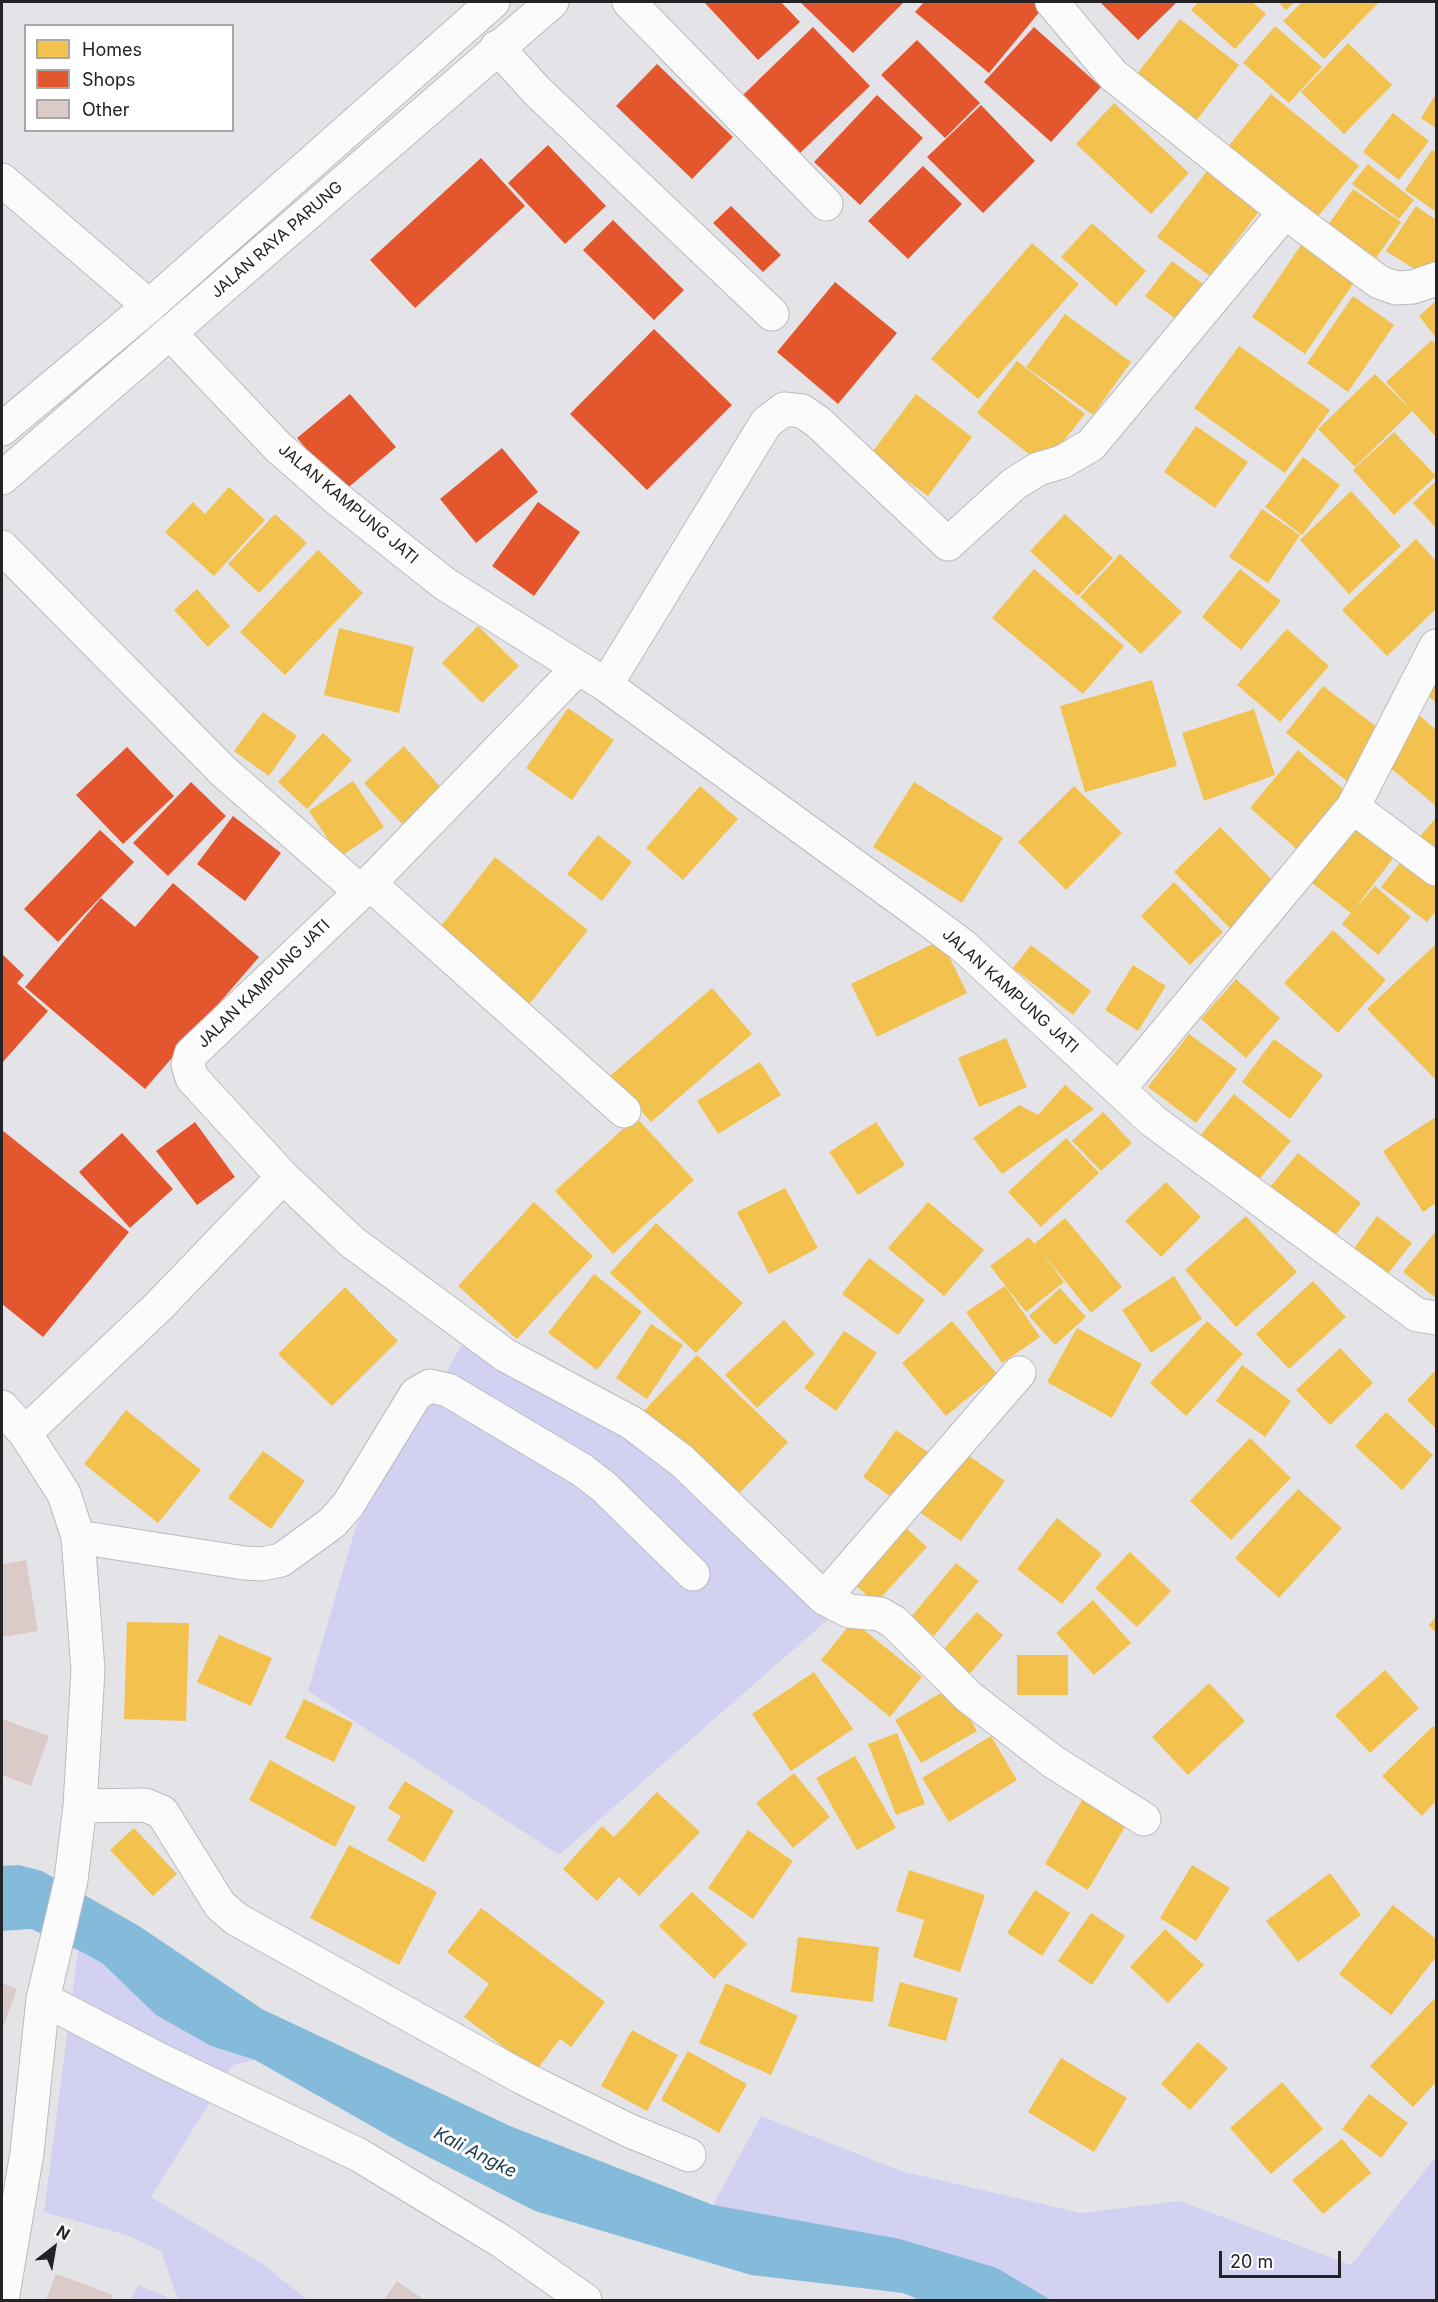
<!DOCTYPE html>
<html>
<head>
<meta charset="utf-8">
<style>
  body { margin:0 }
  #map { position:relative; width:1438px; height:2302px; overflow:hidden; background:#e4e4e8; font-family:Inter,sans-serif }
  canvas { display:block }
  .frame { position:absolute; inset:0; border:3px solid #232326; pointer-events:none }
  .legend { position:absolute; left:24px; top:24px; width:210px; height:108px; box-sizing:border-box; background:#fff; border:2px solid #a7a7a8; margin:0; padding:8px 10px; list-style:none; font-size:18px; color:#232326 }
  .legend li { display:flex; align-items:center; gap:12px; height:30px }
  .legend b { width:30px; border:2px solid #a7a7a8 }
  .north { position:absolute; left:24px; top:2218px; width:60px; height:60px; -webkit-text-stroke:4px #fff; paint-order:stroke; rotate:31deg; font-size:16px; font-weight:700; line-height:24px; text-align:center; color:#232326 }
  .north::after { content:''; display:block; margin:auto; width:21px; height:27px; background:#232326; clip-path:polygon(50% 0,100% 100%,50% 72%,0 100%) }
  .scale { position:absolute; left:1219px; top:2251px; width:122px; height:27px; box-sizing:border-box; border:3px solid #232326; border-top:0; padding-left:8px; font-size:18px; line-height:21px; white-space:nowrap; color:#232326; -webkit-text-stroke:4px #fff; paint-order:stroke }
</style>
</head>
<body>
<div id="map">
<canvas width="1438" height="2302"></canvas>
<div class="frame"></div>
<ul class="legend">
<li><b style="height:16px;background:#f2c14e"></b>Homes</li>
<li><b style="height:16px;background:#e4572e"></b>Shops</li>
<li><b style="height:16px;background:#dacbc8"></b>Other</li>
</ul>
<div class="north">N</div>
<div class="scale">20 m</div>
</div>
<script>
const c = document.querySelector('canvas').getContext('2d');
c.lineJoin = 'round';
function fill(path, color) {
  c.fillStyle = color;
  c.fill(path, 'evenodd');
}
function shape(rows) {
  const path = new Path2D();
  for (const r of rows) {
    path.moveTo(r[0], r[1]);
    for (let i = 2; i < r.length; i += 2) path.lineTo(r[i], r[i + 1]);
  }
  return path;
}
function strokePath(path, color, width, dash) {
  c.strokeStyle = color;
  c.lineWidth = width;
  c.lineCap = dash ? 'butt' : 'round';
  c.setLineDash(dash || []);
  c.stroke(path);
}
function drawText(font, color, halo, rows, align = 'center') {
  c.font = font + ' Inter,sans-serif';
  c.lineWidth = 6;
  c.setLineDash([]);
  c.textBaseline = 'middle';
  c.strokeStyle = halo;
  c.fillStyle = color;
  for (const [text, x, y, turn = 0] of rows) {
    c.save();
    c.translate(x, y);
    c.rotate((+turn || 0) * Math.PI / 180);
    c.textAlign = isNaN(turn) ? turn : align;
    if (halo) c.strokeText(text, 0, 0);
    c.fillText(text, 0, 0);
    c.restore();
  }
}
fill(shape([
  [466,1338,638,1440,833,1615,559,1855,308,1691,356,1526],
  [78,1950,102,1963,156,2015,211,2046,254,2060,233,2065,151,2197,261,2263,308,2300,178,2300,161,2251,127,2235,44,2212],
  [761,2116,901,2171,1081,2213,1180,2201,1351,2265,1436,2156,1436,2300,1051,2300,997,2268,713,2205],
  [138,2285,174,2300,131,2300]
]), '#d2d1f1');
fill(shape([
  [19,1865,42,1871,139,1926,262,2009,510,2126,713,2205,900,2239,997,2268,1051,2300,920,2300,903,2293,751,2275,535,2211,405,2145,255,2060,211,2046,156,2015,102,1963,78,1950,31,1929,2,1931,2,1866]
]), '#84bbdb');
fill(shape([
  [1198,2,1252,2,1266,14,1235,49,1191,10],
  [1278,2,1295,2,1286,10],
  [1302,2,1379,2,1324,59,1283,21],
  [1180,19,1239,65,1192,126,1132,80],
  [1275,26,1322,67,1289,103,1243,63],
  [1348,43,1392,85,1344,134,1301,92],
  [1271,94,1359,166,1311,225,1222,154],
  [1436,94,1436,128,1421,118],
  [1114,103,1189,173,1151,214,1076,144],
  [1393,113,1429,141,1399,180,1363,152],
  [1432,150,1436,153,1436,212,1405,190],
  [1368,164,1414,200,1399,219,1352,184],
  [1210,167,1263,206,1210,276,1157,237],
  [1353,189,1401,222,1370,267,1322,234],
  [1416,206,1436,220,1436,262,1427,277,1386,251],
  [1092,223,1146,271,1116,306,1061,257],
  [1032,243,1079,284,978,399,931,359],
  [1301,245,1355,281,1305,354,1252,317],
  [1172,261,1211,290,1185,326,1145,296],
  [1353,296,1394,325,1348,392,1307,363],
  [1436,301,1436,338,1419,316],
  [1065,314,1131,362,1093,415,1026,367],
  [1432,340,1436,345,1436,437,1386,382],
  [1239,346,1330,410,1285,473,1194,408],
  [1017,361,1085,414,1044,466,977,413],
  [1375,374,1412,411,1355,467,1318,429],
  [916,394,972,437,928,496,871,454],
  [1196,426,1248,462,1215,508,1164,472],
  [1394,432,1436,476,1394,515,1353,470],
  [1303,457,1340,485,1302,535,1265,507],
  [1436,481,1436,528,1413,503],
  [229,487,265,520,214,576,165,532,193,502,205,514],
  [1351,491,1401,546,1349,594,1300,540],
  [1262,509,1300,535,1268,583,1229,557],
  [275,514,307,543,259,593,228,564],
  [1065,514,1113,558,1078,596,1030,551],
  [1416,539,1436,561,1436,609,1387,656,1342,610],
  [318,550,363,593,285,675,240,632],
  [1120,554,1182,612,1141,654,1080,597],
  [1034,569,1124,646,1083,694,992,618],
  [1240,569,1281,601,1241,650,1202,617],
  [197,589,230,626,208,647,174,610],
  [478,626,519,666,482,703,442,663],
  [339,628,414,647,399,713,324,695],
  [1287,629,1329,666,1280,722,1237,685],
  [1152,680,1177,766,1085,792,1060,706],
  [1436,680,1436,702,1426,695],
  [1323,686,1386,734,1348,782,1286,733],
  [568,708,614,740,572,800,526,768],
  [1254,709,1275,775,1204,801,1182,733],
  [263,712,297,736,269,776,234,751],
  [1419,715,1436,730,1436,806,1381,760],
  [323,733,352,760,307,809,278,782],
  [404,746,442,789,402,824,364,783],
  [1298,750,1350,795,1300,852,1250,808],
  [353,781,384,827,340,857,309,811],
  [914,782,1003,838,962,903,873,847],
  [700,786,738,819,683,880,646,848],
  [1074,786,1122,833,1066,890,1018,842],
  [1436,818,1436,861,1415,842],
  [1220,827,1278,886,1232,930,1174,872],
  [1355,827,1394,857,1353,911,1375,886,1411,917,1378,955,1342,924,1351,913,1312,883],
  [598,835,632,862,602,901,567,874],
  [1410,850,1436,871,1436,911,1427,922,1381,887],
  [495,857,588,930,524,1011,431,939],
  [1174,882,1223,932,1190,965,1141,916],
  [1333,930,1386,980,1338,1033,1284,983],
  [941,940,967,993,877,1037,851,984],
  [1436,944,1436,1076,1434,1078,1367,1009],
  [1031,945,1091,991,1073,1015,1013,968],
  [1133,965,1166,986,1138,1031,1105,1010],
  [1236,979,1280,1018,1246,1058,1201,1019],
  [712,988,752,1034,651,1122,610,1076],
  [1189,1034,1237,1069,1196,1123,1148,1087],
  [1006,1038,1027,1087,979,1107,958,1058],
  [1274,1039,1323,1075,1290,1119,1242,1082],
  [760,1062,781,1095,718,1134,697,1101],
  [1065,1085,1094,1109,1002,1174,973,1138,1019,1105,1038,1115],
  [1234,1094,1291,1141,1256,1183,1199,1137],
  [1103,1112,1132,1143,1101,1171,1072,1141],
  [636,1117,694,1180,613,1254,555,1191],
  [1436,1117,1436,1203,1423,1212,1383,1151],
  [876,1122,905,1165,858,1195,829,1152],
  [1066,1138,1099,1173,1041,1227,1008,1192],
  [1298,1153,1361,1203,1330,1242,1266,1192],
  [1166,1182,1201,1217,1161,1257,1125,1221],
  [785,1188,818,1248,769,1274,737,1212],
  [534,1202,593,1256,517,1339,458,1286],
  [928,1202,984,1250,944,1296,888,1248],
  [1246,1216,1297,1272,1236,1327,1185,1270],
  [1377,1216,1412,1243,1387,1275,1353,1250],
  [1065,1218,1122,1287,1091,1313,1041,1251,1064,1282,1026,1312,990,1266,1029,1237,1034,1244],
  [656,1223,743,1303,696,1353,610,1273],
  [1436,1231,1436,1298,1403,1272],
  [869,1258,925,1300,898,1335,842,1294],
  [594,1274,642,1312,597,1370,548,1333],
  [1174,1276,1202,1319,1151,1353,1122,1310],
  [1313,1281,1346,1317,1289,1369,1256,1334],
  [1005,1286,1040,1337,1002,1363,966,1312],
  [345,1287,398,1341,332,1406,278,1354],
  [1060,1288,1086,1317,1055,1345,1029,1316],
  [784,1320,815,1354,757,1408,725,1375],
  [952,1321,997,1374,946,1416,902,1363],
  [1207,1321,1243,1354,1186,1416,1150,1383],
  [651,1324,683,1345,647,1399,616,1378],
  [1077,1328,1142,1364,1112,1418,1047,1382],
  [844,1331,877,1353,836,1411,804,1388],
  [1340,1348,1373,1383,1330,1425,1296,1390],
  [697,1355,788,1442,732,1501,641,1414],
  [1242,1365,1291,1401,1265,1437,1216,1401],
  [1435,1371,1436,1373,1436,1429,1407,1400],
  [126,1410,201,1470,158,1523,84,1464],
  [1386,1412,1433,1455,1402,1490,1355,1446],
  [896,1430,935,1457,901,1504,863,1477],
  [1250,1438,1291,1478,1231,1540,1190,1501],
  [263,1451,305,1481,271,1529,228,1498],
  [962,1451,1005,1481,961,1541,918,1511],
  [1298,1489,1342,1528,1279,1598,1235,1558],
  [1057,1518,1102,1554,1062,1604,1017,1569],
  [905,1527,927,1547,876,1603,854,1584],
  [1130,1552,1171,1591,1137,1627,1095,1588],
  [956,1563,979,1581,934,1636,911,1617],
  [1093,1600,1131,1643,1094,1675,1056,1633],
  [977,1612,1003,1635,968,1676,941,1652],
  [1436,1617,1436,1633,1429,1625],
  [853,1621,922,1677,890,1717,821,1660],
  [127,1622,189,1623,186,1721,124,1719],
  [219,1635,272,1658,251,1706,197,1682],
  [1017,1655,1068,1655,1068,1695,1017,1695],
  [1385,1670,1419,1708,1370,1753,1335,1715],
  [814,1672,853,1729,791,1771,752,1714],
  [1209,1683,1245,1721,1188,1775,1152,1737],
  [951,1687,977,1731,921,1763,895,1720],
  [304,1699,353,1723,334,1762,285,1738],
  [1433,1726,1436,1729,1436,1801,1422,1816,1382,1776],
  [897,1733,925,1804,896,1815,868,1744],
  [991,1736,1017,1780,949,1822,922,1778],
  [855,1756,896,1828,857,1850,816,1778],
  [270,1760,356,1807,335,1847,249,1800],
  [794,1773,830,1817,793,1848,756,1803],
  [405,1781,454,1811,424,1862,387,1840,401,1816,388,1808],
  [657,1792,700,1832,639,1896,619,1877,597,1901,563,1869,602,1826,614,1837],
  [1085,1795,1129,1820,1088,1890,1045,1864],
  [134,1828,177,1874,153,1896,110,1850],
  [748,1830,793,1861,753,1919,708,1888],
  [349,1845,437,1892,399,1965,310,1918],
  [1192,1865,1230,1888,1196,1941,1160,1918],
  [909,1870,985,1895,960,1972,913,1957,924,1920,896,1911],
  [1330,1873,1361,1915,1298,1962,1266,1921],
  [1035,1890,1070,1913,1042,1956,1007,1933],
  [692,1892,747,1944,714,1979,659,1926],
  [1393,1905,1436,1939,1436,1957,1391,2015,1339,1974],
  [481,1908,605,2002,571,2047,560,2039,536,2071,464,2017,489,1984,447,1952],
  [1091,1913,1125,1936,1092,1985,1058,1961],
  [1165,1929,1204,1965,1168,2003,1130,1967],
  [798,1937,879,1947,873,2002,791,1992],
  [900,1982,958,1998,946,2041,888,2026],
  [726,1983,798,2016,771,2075,699,2043],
  [1434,1999,1436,2001,1436,2082,1413,2107,1370,2066],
  [632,2030,678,2055,647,2111,601,2086],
  [1198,2042,1228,2068,1190,2110,1161,2084],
  [688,2051,747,2084,719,2133,661,2100],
  [1061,2058,1127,2098,1094,2152,1028,2112],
  [1282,2082,1323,2129,1271,2174,1230,2128],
  [1369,2094,1408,2123,1381,2158,1342,2129],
  [1342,2139,1371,2173,1323,2214,1292,2180]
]), '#f2c14e');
fill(shape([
  [704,2,781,2,800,22,758,60],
  [800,2,904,2,853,53],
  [924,2,1043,2,1046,4,989,73,915,12],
  [1100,2,1177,2,1138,40],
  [813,27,870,86,799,154,742,96],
  [1034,27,1101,87,1051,142,984,82],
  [917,40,980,103,945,138,881,75],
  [657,64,733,137,692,179,616,106],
  [877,95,923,138,860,205,814,162],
  [981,105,1035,161,983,213,927,157],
  [548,145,606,206,565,244,508,183],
  [481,158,525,206,415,308,370,260],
  [923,166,962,204,908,259,868,221],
  [731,206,781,255,763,272,713,223],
  [613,220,684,290,654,320,583,250],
  [835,282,897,333,838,404,777,352],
  [654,329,732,405,647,490,570,414],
  [350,394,396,447,343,492,297,438],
  [502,448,538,492,476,543,440,499],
  [538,502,580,532,534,596,492,566],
  [127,747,174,796,123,844,76,795],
  [191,782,226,816,168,876,133,843],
  [233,816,281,853,245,901,197,864],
  [100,830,134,862,58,942,24,909],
  [173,883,259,957,145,1089,25,987,101,898,135,927],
  [2,954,24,975,17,983,48,1011,2,1063],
  [195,1122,235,1177,197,1205,156,1151],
  [2,1130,129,1232,43,1337,2,1304],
  [122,1133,173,1189,130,1228,79,1172]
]), '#e4572e');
fill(shape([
  [26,1560,38,1631,2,1637,2,1564],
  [2,1719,49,1736,31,1786,2,1775],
  [2,1983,17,1989,2,2029],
  [56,2274,113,2295,111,2300,46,2300],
  [397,2281,423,2299,422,2300,384,2300]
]), '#dacbc8');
const minor = shape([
  [629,2,826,204],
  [1052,2,1113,75,1285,212,1379,282,1396,288,1413,287,1436,279],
  [497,47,537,91,772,314],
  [2,180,149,306],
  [170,333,278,447,335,497,445,584,606,685,911,907,962,945,1153,1121,1417,1315,1436,1318],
  [2,547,223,771,361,892],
  [606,685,766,423,784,409,802,411,818,422,948,544,1014,484,1038,469,1062,462,1091,445,1285,212],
  [1353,807,1436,646],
  [369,883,624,1111],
  [1119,1089,1353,807,1436,869],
  [283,1177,352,1242,505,1355,632,1423,682,1461,824,1598,849,1611,880,1614,894,1622,969,1697,1052,1761,1144,1819],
  [2,1407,25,1433,64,1494,78,1537,88,1670,80,1806,71,1880,43,1999,27,2153,2,2300],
  [25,1433,159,1306,283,1177,192,1078,188,1065,191,1054,361,892,577,669],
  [78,1537,244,1563,262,1564,281,1560,332,1523,348,1505,416,1394,430,1386,448,1390,582,1470,604,1487,693,1574],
  [824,1598,1019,1373],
  [80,1806,145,1805,162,1812,220,1905,236,1919,523,2078,630,2131,689,2155],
  [43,1999,160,2060,359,2155,501,2241,585,2300]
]);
const highway = shape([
  [2,429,149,306,493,2],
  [2,478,552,2]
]);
strokePath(minor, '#bbbbbe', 35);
strokePath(highway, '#bbbbbe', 35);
strokePath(minor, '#fbfbfc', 33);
strokePath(highway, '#fbfbfc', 33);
drawText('16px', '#232326', '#fff', [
  ["JALAN RAYA PARUNG",277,240,-41],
  ["JALAN KAMPUNG JATI",348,504,40],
  ["JALAN KAMPUNG JATI",264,984,-44],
  ["JALAN KAMPUNG JATI",1010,991,42]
]);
drawText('italic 18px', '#1d4053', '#fff', [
  ["Kali Angke",475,2153,27]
]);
</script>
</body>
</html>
